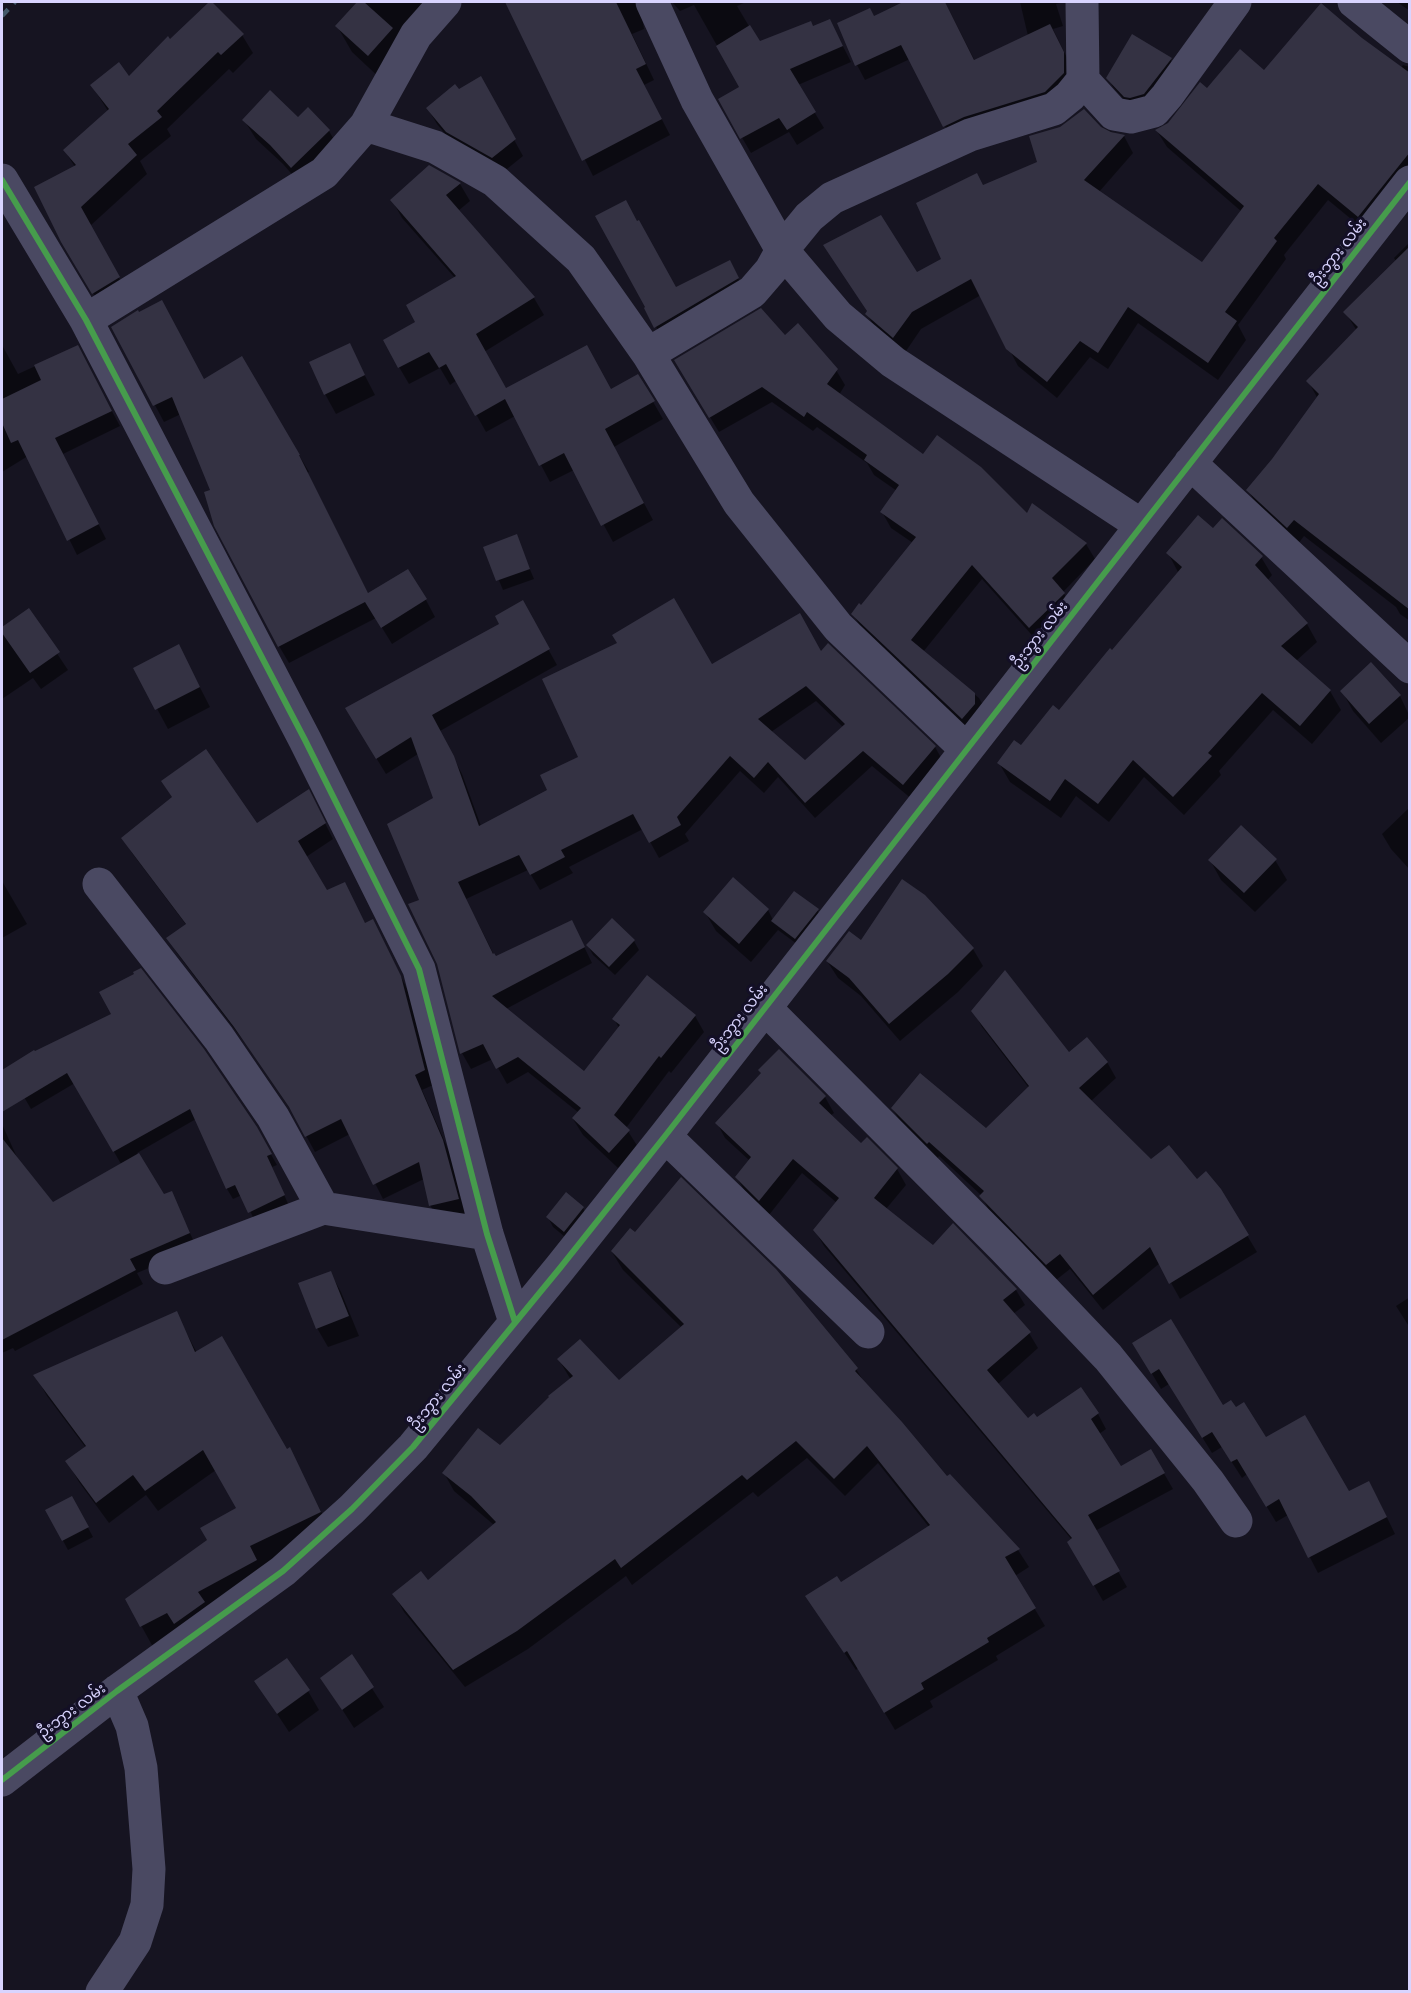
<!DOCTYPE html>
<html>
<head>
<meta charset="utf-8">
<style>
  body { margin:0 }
  #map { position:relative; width:1411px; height:1993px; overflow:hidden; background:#161421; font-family:"PT Sans",sans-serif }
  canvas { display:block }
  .frame { position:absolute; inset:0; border:3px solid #d9d4ff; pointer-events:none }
</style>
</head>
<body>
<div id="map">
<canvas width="1411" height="1993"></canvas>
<div class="frame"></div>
</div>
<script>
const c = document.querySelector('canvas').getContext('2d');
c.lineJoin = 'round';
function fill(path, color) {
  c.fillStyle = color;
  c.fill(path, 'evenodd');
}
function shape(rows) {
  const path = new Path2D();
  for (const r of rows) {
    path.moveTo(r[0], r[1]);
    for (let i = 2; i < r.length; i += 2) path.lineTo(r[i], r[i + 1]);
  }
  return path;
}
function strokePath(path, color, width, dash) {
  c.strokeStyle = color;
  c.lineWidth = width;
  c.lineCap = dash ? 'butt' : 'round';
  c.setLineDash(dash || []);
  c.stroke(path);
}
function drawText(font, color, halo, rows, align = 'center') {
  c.font = font + ' "PT Sans","Noto Sans Myanmar",sans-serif';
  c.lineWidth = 6;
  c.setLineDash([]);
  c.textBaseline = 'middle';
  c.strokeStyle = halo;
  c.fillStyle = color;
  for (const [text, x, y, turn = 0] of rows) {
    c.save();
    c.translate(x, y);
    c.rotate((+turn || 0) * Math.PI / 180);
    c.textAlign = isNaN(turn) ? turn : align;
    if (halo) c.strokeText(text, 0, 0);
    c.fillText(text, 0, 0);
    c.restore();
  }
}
fill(shape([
  [359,2,461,2,383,81,352,52,337,26],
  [506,2,652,2,642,16,644,29,632,34,654,80,644,85,670,135,593,176],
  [672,2,746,2,737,6,759,43,813,28,830,21,851,62,798,85,824,128,797,145,789,132,751,153,720,100,741,88,694,5,680,11],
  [907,2,945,2,975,61,1028,36,1020,2,1064,2,1056,4,1063,26,1053,29,1072,68,1072,89,953,141,910,59,865,80,857,65,874,18],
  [1397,2,1410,2,1410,11],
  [242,35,253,53,233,73,229,69,167,129,171,136,140,161,147,174,90,226,129,296,104,311,62,241,75,167,65,151,108,111,92,86,129,78,170,41],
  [1361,39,1401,68,1403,65,1410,67,1410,181,1368,233,1328,200,1284,255,1286,259,1238,325,1246,340,1218,380,1138,323,1108,369,1090,357,1057,398,1018,366,981,295,921,329,904,354,877,331,867,314,916,274,943,260,983,187,1039,163,1100,128,1124,136,1133,153,1099,192,1203,264,1242,212,1167,147,1157,131,1169,124,1207,90],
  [1170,59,1176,68,1149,103,1130,106,1113,87,1108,78],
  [480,78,523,156,502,173,456,147,437,124,428,109],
  [308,109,329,131,340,150,303,187,283,164,256,139,244,120,298,119],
  [430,167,460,184,470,201,458,211,534,298,544,315,484,352,506,390,611,391,638,376,663,419,614,447,653,520,613,542,574,470,550,482,515,416,486,432,457,380,450,385,440,368,409,384,399,367,417,323,455,278,402,218,392,200],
  [1410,242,1410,621,1400,614,1396,607,1304,536,1298,544,1258,507,1248,490,1273,460,1318,399,1308,381,1357,331,1345,312,1396,261,1394,258],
  [729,262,745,291,663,340,646,308,676,289],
  [113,327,204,380,242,358,309,472,307,473,369,595,426,600,435,617,392,644,376,618,289,663,279,646,181,414,164,422],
  [785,337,836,370,845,385,839,395,924,457,1028,515,1086,544,1095,559,1063,592,1073,609,1038,642,982,579,923,652,979,698,988,714,971,733,862,629,853,614,861,607,913,543,891,528,882,512,897,491,874,475,867,463,817,427,813,431,772,402,719,432,685,376],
  [2,345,18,374,77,347,120,426,63,454,106,539,77,555,28,456,2,472],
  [349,345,375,395,336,414,325,394],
  [1213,531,1261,557,1272,575,1267,581,1307,624,1317,642,1296,661,1330,691,1341,710,1312,744,1273,710,1219,771,1221,775,1184,815,1144,777,1109,822,1076,796,1061,818,1010,782,999,763,1021,747,1060,712,1112,652,1178,572,1168,553],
  [516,536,534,579,503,590,485,547],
  [522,602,557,665,440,731,462,774,481,826,549,790,580,757,711,666,821,654,828,645,935,747,944,763,913,800,872,766,815,818,778,777,764,793,740,771,685,834,689,841,659,858,643,829,569,867,573,873,540,890,528,870,466,899,495,957,572,922,592,963,506,1009,584,1073,619,1028,614,1019,695,1016,704,1032,671,1073,669,1071,626,1128,638,1147,618,1168,583,1135,573,1119,579,1113,528,1072,507,1084,493,1059,471,1069,462,1053,421,900,435,798,418,754,386,774,356,725,501,625],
  [816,701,843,727,805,762,771,732],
  [28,610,68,670,41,689,33,678,2,699,2,629],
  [189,666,210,707,168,729,135,668],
  [1342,691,1400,696,1410,717,1381,743,1353,711],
  [163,781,257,825,317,807,333,839,306,857,327,892,345,884,365,924,381,936,409,993,433,1085,422,1090,451,1156,466,1214,439,1221,430,1205,424,1179,383,1199,350,1134,315,1152,297,1119,245,1043,177,953,168,938,187,926,132,853,123,838,173,798],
  [1410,807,1410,870,1391,849,1382,834],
  [1210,860,1275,860,1287,880,1255,912,1221,880],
  [2,881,27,924,2,938],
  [768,910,773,920,817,910,823,919,801,947,778,930,751,962,716,931,705,912],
  [634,941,639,950,615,975,593,955,588,946],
  [862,942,973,949,983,966,958,992,900,1041,861,996,838,978,827,961],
  [973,1011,1069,1054,1107,1062,1116,1078,1090,1102,1150,1161,1220,1190,1257,1252,1180,1299,1160,1263,1103,1310,1070,1269,1056,1280,990,1213,982,1196,939,1156,937,1159,902,1124,892,1108,986,1130,1029,1088,982,1027],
  [779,1051,825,1097,834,1113,830,1116,861,1146,867,1139,897,1169,906,1185,886,1209,933,1247,1016,1290,1025,1305,1013,1314,1029,1333,1038,1348,997,1385,1028,1420,1098,1414,1106,1429,1099,1434,1121,1468,1151,1451,1173,1489,1095,1531,1127,1587,1103,1601,1069,1542,1072,1540,824,1246,815,1231,837,1203,802,1173,769,1215,746,1193,737,1178,750,1161,725,1138,717,1123,762,1074],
  [34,1052,256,1128,277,1165,272,1167,289,1206,256,1223,242,1195,233,1199,227,1189,196,1119,137,1153,164,1196,171,1193,197,1248,137,1273,143,1284,15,1351,13,1348,2,1353,2,1124,20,1164,52,1204,121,1164,75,1083,31,1109,7,1068],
  [566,1195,583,1208,588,1218,570,1241,553,1227,548,1217],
  [612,1252,856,1369,866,1385,946,1478,1018,1550,1029,1567,1015,1576,1045,1626,996,1656,998,1660,930,1701,933,1707,895,1730,858,1668,856,1670,807,1597,840,1584,929,1527,878,1463,845,1496,807,1458,758,1497,753,1492,632,1585,626,1576,528,1649,465,1687,404,1612,394,1594,428,1582,494,1525,454,1491,444,1473,500,1447,571,1380,559,1360,619,1383,682,1328,623,1270],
  [330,1272,341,1292,359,1336,328,1347,317,1328],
  [1410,1297,1410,1328,1396,1306],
  [176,1313,197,1353,286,1451,289,1449,332,1533,153,1647,127,1600,209,1541,238,1509,216,1470,158,1511,146,1495,109,1523,79,1482,67,1461,86,1448,47,1396,35,1375],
  [1134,1343,1265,1439,1349,1493,1378,1499,1395,1534,1318,1573,1288,1515,1276,1522,1247,1474,1242,1478,1222,1447,1212,1453,1169,1384,1161,1389],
  [72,1498,93,1537,68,1550,47,1511],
  [351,1656,384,1707,354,1728,322,1678],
  [256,1682,308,1691,319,1710,289,1732]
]), '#0007');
fill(shape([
  [209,2,212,2,244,34,221,55,218,52,157,111,162,117,128,144,137,155,81,207,120,277,92,294,61,242,34,187,76,165,63,150,109,109,90,85,119,62,129,76,168,36,170,39],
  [357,2,364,2,393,28,368,56,335,26],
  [505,2,616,2,646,64,636,69,662,119,582,161],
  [903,2,945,2,974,60,1050,24,1064,52,1064,73,1045,92,964,117,943,127,901,45,855,66,837,23,870,8,874,16],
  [1321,3,1362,38,1410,73,1410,152,1358,217,1318,184,1274,238,1277,241,1225,312,1237,321,1208,363,1128,307,1098,353,1080,341,1047,382,1006,349,971,279,912,312,893,338,865,314,867,311,823,245,881,215,917,272,941,259,916,203,977,173,983,185,1037,162,1029,136,1060,127,1084,109,1101,127,1111,132,1125,135,1084,180,1202,262,1244,206,1155,130,1168,123,1200,82,1207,88,1240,49,1264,70],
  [830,19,843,46,790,69,816,112,787,130,779,118,740,139,718,99,739,87,716,46,750,25,760,41,811,21,813,26],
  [1132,34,1172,58,1144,94,1130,98,1124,97,1106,78],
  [481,76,516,139,492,158,446,132,426,108,455,84,459,89],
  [270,90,298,117,308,107,330,130,291,168,270,145,242,120],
  [429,165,461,183,446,195,535,297,476,334,506,388,587,345,611,389,638,374,655,401,605,429,644,503,601,526,564,453,539,466,505,399,475,416,446,364,439,368,429,352,398,368,383,340,415,322,406,305,456,276,390,200],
  [626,200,637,221,639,220,676,287,730,260,739,278,654,328,644,308,645,307,595,216],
  [1410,246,1410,610,1294,520,1287,528,1246,490,1272,459,1319,394,1306,381,1358,327,1343,312],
  [162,300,204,379,242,356,300,455,299,455,368,593,408,569,427,599,381,628,365,602,278,647,214,526,204,492,210,490,172,397,153,406,111,327,138,310,139,312],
  [761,308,785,335,798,323,838,369,827,384,923,454,937,435,981,467,1027,513,1032,503,1087,543,1052,578,1065,593,1029,628,972,565,911,640,975,693,975,704,962,719,851,614,859,603,861,605,916,537,880,512,899,485,864,460,867,455,807,412,804,417,762,387,709,418,674,360],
  [350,343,365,375,324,395,309,362],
  [78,345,112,411,55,438,99,524,67,541,18,440,11,443,2,423,2,399,41,380,34,365],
  [1198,515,1213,528,1222,518,1263,556,1255,565,1308,623,1281,646,1331,690,1300,726,1262,693,1208,753,1212,756,1173,797,1133,760,1098,804,1065,779,1050,801,997,763,1014,740,1021,745,1053,705,1059,710,1110,648,1112,650,1182,567,1166,553],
  [517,534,530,569,496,581,483,547],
  [674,598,712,664,800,613,821,651,828,643,936,746,903,785,863,751,805,803,768,762,754,778,730,756,677,817,681,825,649,843,633,814,561,850,565,857,530,875,519,855,458,882,493,954,494,953,496,956,572,920,585,947,492,996,584,1071,620,1025,612,1019,647,975,696,1015,661,1058,659,1056,614,1115,630,1130,609,1153,572,1118,581,1108,518,1057,496,1069,483,1044,460,1054,437,964,408,904,419,900,387,824,433,798,411,737,376,759,345,708,499,624,495,616,523,600,550,649,432,715,454,756,479,826,547,790,540,775,578,757,542,679,617,643,612,635],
  [806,686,845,724,805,760,758,719],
  [29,608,60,652,30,673,2,633,2,627],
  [179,644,200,687,155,710,133,668],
  [1371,662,1401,695,1369,724,1340,691],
  [206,749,257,823,309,789,326,823,298,841,327,890,345,882,365,923,373,919,401,976,425,1070,415,1075,443,1140,459,1199,429,1206,419,1162,373,1185,341,1119,305,1137,289,1107,234,1027,166,938,186,924,121,838,172,797,161,781],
  [1241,825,1277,859,1244,893,1208,860],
  [733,877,769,909,739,944,703,912],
  [902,879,925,895,974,948,948,974,889,1024,849,978,826,961,849,931,861,940],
  [794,891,819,909,795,939,771,921],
  [612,918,635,940,609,967,586,945],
  [141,968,204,1049,257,1127,272,1154,267,1156,285,1195,248,1213,235,1185,226,1189,190,1109,113,1152,67,1073,2,1112,2,1070,34,1050,35,1051,111,1014,99,992,134,974,133,972],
  [1005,970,1069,1052,1087,1037,1108,1062,1079,1088,1151,1159,1169,1145,1197,1179,1206,1171,1221,1189,1249,1235,1169,1284,1150,1247,1093,1295,1060,1254,1046,1265,979,1196,984,1191,929,1142,927,1144,891,1108,920,1073,986,1128,1029,1086,971,1011],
  [779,1049,826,1096,819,1103,861,1143,867,1137,898,1168,874,1198,933,1245,953,1223,1017,1289,1003,1300,1031,1332,987,1370,1028,1418,1034,1413,1037,1417,1081,1387,1099,1413,1091,1419,1121,1466,1151,1449,1165,1473,1088,1515,1120,1571,1093,1586,1067,1542,1072,1538,813,1230,839,1198,793,1159,759,1201,735,1177,751,1157,715,1123,761,1073,758,1070],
  [2,1138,53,1202,139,1153,164,1194,172,1191,190,1233,130,1259,136,1270,2,1340],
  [681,1177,776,1269,858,1368,855,1371,902,1422,947,1476,950,1474,1020,1549,1005,1557,1036,1608,987,1638,989,1642,921,1683,924,1689,884,1713,847,1651,844,1653,805,1596,837,1576,841,1582,930,1525,867,1446,834,1479,796,1441,747,1480,742,1475,621,1568,615,1559,517,1631,453,1670,392,1594,421,1571,428,1580,496,1522,471,1496,442,1473,478,1428,500,1445,549,1397,548,1396,573,1376,557,1359,580,1339,619,1380,684,1324,611,1251,630,1228,635,1232],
  [566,1192,584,1207,564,1232,546,1217],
  [331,1271,349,1316,316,1329,298,1283],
  [177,1311,195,1352,222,1336,287,1449,290,1447,321,1512,250,1546,257,1560,198,1592,205,1602,174,1624,167,1613,140,1627,125,1599,207,1540,200,1528,236,1508,203,1450,145,1491,133,1475,96,1503,65,1461,86,1446,33,1375],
  [1171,1319,1223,1405,1231,1400,1236,1407,1244,1402,1266,1437,1305,1415,1349,1491,1369,1481,1387,1517,1308,1558,1279,1499,1266,1507,1237,1459,1231,1462,1212,1432,1202,1438,1159,1369,1151,1374,1132,1343],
  [72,1496,89,1527,62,1541,45,1510],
  [352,1654,374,1687,342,1710,320,1678],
  [287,1658,310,1690,277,1714,254,1681]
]), '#343243');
strokePath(shape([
  [652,2,697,100,782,250,838,316,893,362,1141,525],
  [1354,2,1410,47],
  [1083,80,1114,114,1131,117,1154,111,1167,96,1235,2],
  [366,125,435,147,495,181,581,259,648,354,739,503,838,627,966,749],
  [2,180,86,320,305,740,419,969,487,1234,515,1322],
  [86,320,324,173,366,125,416,35,445,2],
  [648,354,752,292,771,270,782,250,809,217,832,198,970,135,1054,109,1070,96,1083,80,1082,2],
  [1190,463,1410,667],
  [99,884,219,1038,273,1117,323,1208],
  [764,1007,1004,1248,1108,1357,1208,1481,1236,1521],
  [665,1136,868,1332],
  [165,1268,323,1208,487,1234],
  [2,1780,117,1691,283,1571,352,1509,413,1447,560,1268,665,1136,1410,182],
  [102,1992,135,1942,147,1905,149,1869,141,1768,132,1726,117,1691]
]), '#4a4962', 33);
strokePath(shape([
  [2,16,15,2]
]), '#43596b', 4.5, [9, 8]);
strokePath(shape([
  [2,180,86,320,305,740,419,969,487,1234,515,1322],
  [2,1780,117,1691,283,1571,352,1509,413,1447,560,1268,665,1136,1410,182]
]), '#469c4c', 6);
drawText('15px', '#d9d4ff', '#130f26', [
  ["ဦးဘွား လမ်း",1339,252,-52],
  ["ဦးဘွား လမ်း",1040,635,-52],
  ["ဦးဘွား လမ်း",740,1018,-52],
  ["ဦးဘွား လမ်း",438,1397,-51],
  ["ဦးဘွား လမ်း",72,1711,-37]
]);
</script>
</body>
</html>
